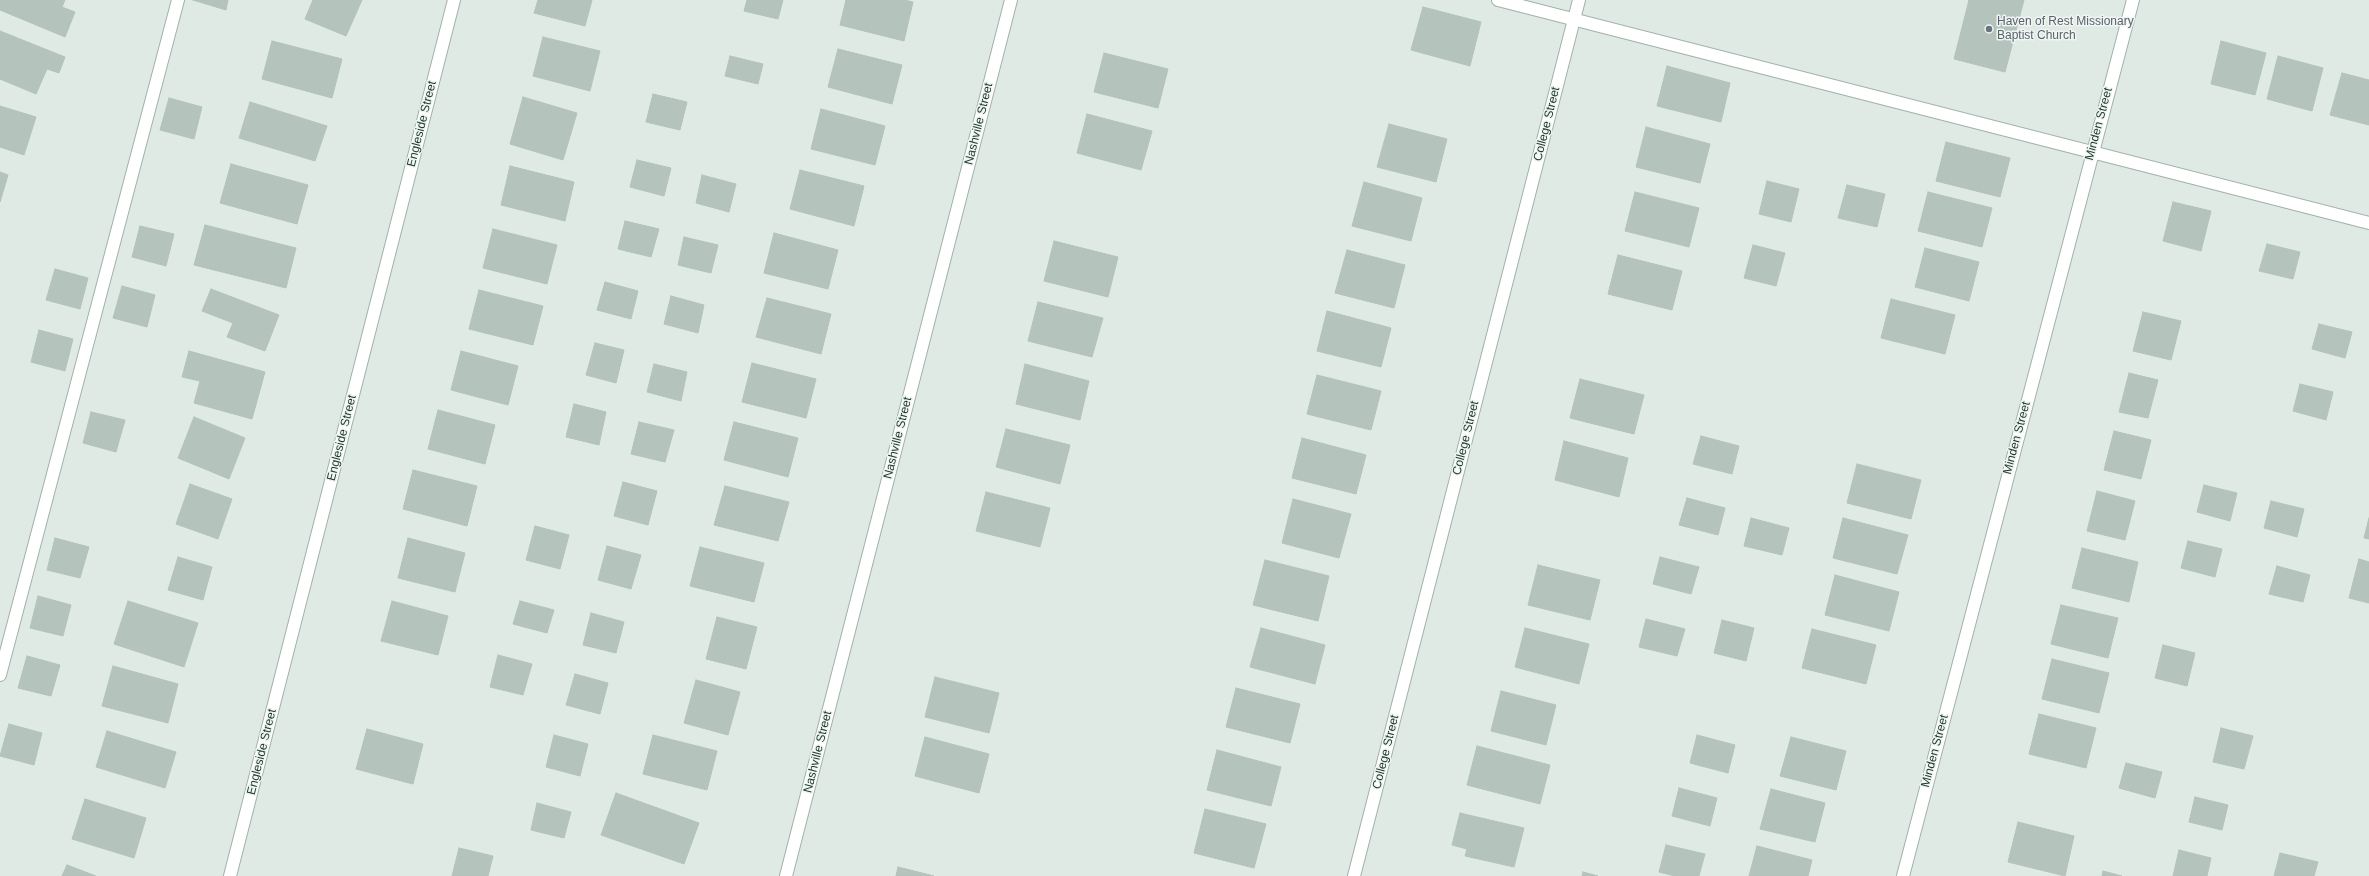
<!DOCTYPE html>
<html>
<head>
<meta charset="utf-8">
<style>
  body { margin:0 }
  canvas { display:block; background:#dfeae4 }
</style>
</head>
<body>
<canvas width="2369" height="876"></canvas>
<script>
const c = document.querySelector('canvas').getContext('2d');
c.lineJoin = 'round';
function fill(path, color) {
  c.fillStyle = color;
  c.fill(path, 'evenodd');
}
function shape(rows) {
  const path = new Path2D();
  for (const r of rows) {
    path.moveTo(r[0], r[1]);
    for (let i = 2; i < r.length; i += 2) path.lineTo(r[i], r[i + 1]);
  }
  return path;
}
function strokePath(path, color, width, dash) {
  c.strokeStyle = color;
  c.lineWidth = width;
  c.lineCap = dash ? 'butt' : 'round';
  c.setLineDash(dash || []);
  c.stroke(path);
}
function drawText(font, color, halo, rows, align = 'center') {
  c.font = font + ' Arial,sans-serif';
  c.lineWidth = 3;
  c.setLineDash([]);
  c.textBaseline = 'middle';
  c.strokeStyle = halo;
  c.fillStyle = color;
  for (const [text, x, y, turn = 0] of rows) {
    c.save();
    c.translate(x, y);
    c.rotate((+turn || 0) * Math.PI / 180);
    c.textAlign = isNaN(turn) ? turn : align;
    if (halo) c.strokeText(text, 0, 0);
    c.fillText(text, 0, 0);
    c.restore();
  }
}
const building = shape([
  [0,0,65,0,62,7,75,12,65,37,0,10,0,0],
  [193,0,228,0,226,10,193,0],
  [313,0,362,0,346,36,305,19,313,0],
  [538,0,592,0,585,26,534,13,538,0],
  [747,0,783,0,778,19,744,11,747,0],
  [846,0,904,0,913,2,904,41,840,25,846,0],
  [1969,0,2024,0,2005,72,1954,59,1969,0],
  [1423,7,1481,22,1470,66,1411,50,1423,7],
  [0,31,65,57,59,73,47,69,36,94,0,79,0,31],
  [543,37,600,51,590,91,533,76,543,37],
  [272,41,342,59,332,98,262,79,272,41],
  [2221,41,2266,53,2255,95,2211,84,2221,41],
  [838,49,902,65,892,104,828,87,838,49],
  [1104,53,1168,69,1158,108,1094,92,1104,53],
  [730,56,763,64,758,84,725,76,730,56],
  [2278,56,2323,68,2312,111,2267,99,2278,56],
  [1667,66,1730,83,1721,122,1657,106,1667,66],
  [2342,73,2369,80,2369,125,2330,115,2342,73],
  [653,94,687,102,680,130,646,122,653,94],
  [523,97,577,113,563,160,510,144,523,97],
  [169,98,202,107,194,139,160,130,169,98],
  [250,102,327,126,315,161,239,138,250,102],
  [0,106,36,117,24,155,0,147,0,106],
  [821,109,885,126,875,165,811,149,821,109],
  [1087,114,1152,131,1141,170,1077,153,1087,114],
  [1389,124,1447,139,1436,182,1377,167,1389,124],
  [1646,127,1710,144,1700,183,1636,167,1646,127],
  [1946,142,2010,158,2000,197,1936,181,1946,142],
  [637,160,671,168,664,196,630,187,637,160],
  [231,164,308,185,297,224,220,203,231,164],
  [510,166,574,182,565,221,501,205,510,166],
  [800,170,864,186,854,226,790,209,800,170],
  [0,172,8,175,0,202,0,172],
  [702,175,736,184,729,212,696,203,702,175],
  [1767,181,1799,189,1791,222,1759,214,1767,181],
  [1364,182,1422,198,1411,241,1352,226,1364,182],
  [1847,185,1885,194,1877,227,1838,218,1847,185],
  [1635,192,1699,208,1689,247,1625,231,1635,192],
  [1928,192,1992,208,1982,247,1918,231,1928,192],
  [2173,202,2211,211,2201,251,2163,241,2173,202],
  [625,221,659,229,651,257,618,249,625,221],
  [205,225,296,248,286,288,194,265,205,225],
  [140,226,174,234,166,266,132,257,140,226],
  [493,229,557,245,547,284,483,268,493,229],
  [774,233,838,250,828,289,764,273,774,233],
  [684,237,718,245,711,273,678,265,684,237],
  [1054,241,1118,257,1108,297,1044,281,1054,241],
  [2267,244,2300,252,2293,279,2259,271,2267,244],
  [1753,245,1785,253,1776,286,1744,278,1753,245],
  [1925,248,1979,262,1969,301,1915,287,1925,248],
  [1347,250,1405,265,1394,308,1335,293,1347,250],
  [1618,255,1682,271,1672,310,1608,294,1618,255],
  [55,269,88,278,80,309,46,300,55,269],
  [605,282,638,291,631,319,597,310,605,282],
  [122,286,155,295,147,327,113,318,122,286],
  [211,289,279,315,265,351,227,337,233,323,202,311,211,289],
  [479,290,543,306,533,345,469,329,479,290],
  [671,296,704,305,698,333,664,324,671,296],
  [767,298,831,314,821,354,756,337,767,298],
  [1891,299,1955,315,1945,354,1881,338,1891,299],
  [1038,302,1103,318,1092,357,1028,341,1038,302],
  [1327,311,1391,328,1381,367,1317,351,1327,311],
  [2143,312,2181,321,2171,360,2133,351,2143,312],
  [2319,324,2352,332,2345,358,2312,349,2319,324],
  [39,330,73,339,65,371,31,362,39,330],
  [595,343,624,350,616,383,586,375,595,343],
  [189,351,265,372,252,419,194,403,200,381,182,377,189,351],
  [461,351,518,366,508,405,451,390,461,351],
  [752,363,816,379,806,418,742,402,752,363],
  [654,364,687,372,681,401,647,392,654,364],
  [1025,364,1089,381,1080,420,1016,404,1025,364],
  [2129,373,2158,380,2148,418,2119,412,2129,373],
  [1317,375,1381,391,1371,430,1307,414,1317,375],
  [1580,379,1644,395,1634,434,1570,418,1580,379],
  [2300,384,2333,392,2326,420,2293,411,2300,384],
  [574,404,606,412,599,445,566,437,574,404],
  [438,410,495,425,485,464,428,449,438,410],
  [91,412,125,420,116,452,83,443,91,412],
  [194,417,245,438,229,479,178,458,194,417],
  [639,422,674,430,665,462,631,454,639,422],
  [734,422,798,438,788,477,724,460,734,422],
  [1006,429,1070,445,1060,484,996,467,1006,429],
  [2114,431,2151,440,2141,479,2104,470,2114,431],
  [1701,436,1739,446,1732,474,1693,464,1701,436],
  [1302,438,1366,455,1356,494,1292,478,1302,438],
  [1564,441,1628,458,1619,497,1555,480,1564,441],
  [1857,464,1921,480,1911,519,1847,503,1857,464],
  [413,470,477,486,467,526,403,509,413,470],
  [623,482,657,491,648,525,614,516,623,482],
  [190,484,232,499,218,539,176,524,190,484],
  [2204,485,2237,493,2230,521,2197,512,2204,485],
  [725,486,789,502,778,541,714,525,725,486],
  [2097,491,2135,501,2125,540,2087,531,2097,491],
  [986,492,1050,508,1040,547,976,531,986,492],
  [1687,498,1725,508,1718,535,1679,525,1687,498],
  [1293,499,1351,514,1339,558,1282,543,1293,499],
  [2271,501,2304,509,2297,537,2264,528,2271,501],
  [1751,518,1789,528,1782,555,1744,546,1751,518],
  [1843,518,1908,535,1897,574,1833,558,1843,518],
  [2369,518,2369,539,2364,538,2369,518],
  [535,526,569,535,560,569,526,560,535,526],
  [55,538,89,547,80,578,47,570,55,538],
  [408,538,465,553,455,592,398,578,408,538],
  [2188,541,2222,549,2215,577,2181,568,2188,541],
  [607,546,641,555,631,589,598,580,607,546],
  [700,547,764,563,754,602,690,586,700,547],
  [2082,548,2138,562,2129,602,2072,588,2082,548],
  [178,557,212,567,203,600,168,590,178,557],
  [1660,557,1699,567,1691,594,1653,584,1660,557],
  [2359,559,2369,562,2369,603,2349,598,2359,559],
  [1265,560,1329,576,1318,621,1253,605,1265,560],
  [1538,565,1600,580,1590,620,1528,605,1538,565],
  [2277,566,2310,575,2303,602,2269,594,2277,566],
  [1835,575,1899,592,1889,631,1825,615,1835,575],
  [38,596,71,605,63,636,30,628,38,596],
  [128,601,198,623,184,667,114,644,128,601],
  [392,601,448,616,438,655,381,641,392,601],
  [520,601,554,610,547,633,513,624,520,601],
  [2061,605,2118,618,2108,658,2051,644,2061,605],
  [591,613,624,622,616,653,583,645,591,613],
  [717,617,757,627,746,669,706,659,717,617],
  [1646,619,1685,629,1677,656,1639,647,1646,619],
  [1722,620,1754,628,1746,661,1714,653,1722,620],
  [1261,628,1325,645,1315,684,1250,667,1261,628],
  [1525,628,1589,644,1579,684,1515,667,1525,628],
  [1812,629,1876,645,1866,684,1802,668,1812,629],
  [2163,645,2195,653,2187,686,2155,678,2163,645],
  [498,655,532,664,523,695,490,687,498,655],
  [27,656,60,665,51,696,18,688,27,656],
  [2052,659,2109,673,2099,713,2042,699,2052,659],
  [113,666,178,684,168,723,102,706,113,666],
  [575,674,608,683,600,714,566,705,575,674],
  [935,677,999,693,989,733,925,717,935,677],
  [696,680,740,692,728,735,684,723,696,680],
  [1236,688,1300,704,1290,743,1226,727,1236,688],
  [1501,691,1556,705,1546,745,1491,731,1501,691],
  [2039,714,2096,728,2086,768,2029,754,2039,714],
  [9,724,42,733,34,765,0,756,9,724],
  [2221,728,2253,736,2244,769,2213,762,2221,728],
  [367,729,423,744,413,784,356,769,367,729],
  [107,731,176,752,165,788,96,767,107,731],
  [554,735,588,744,580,776,546,767,554,735],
  [653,735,717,751,707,790,643,774,653,735],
  [1697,735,1735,745,1728,773,1690,763,1697,735],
  [925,737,989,754,979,793,915,776,925,737],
  [1791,737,1846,751,1836,790,1780,776,1791,737],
  [1477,746,1550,765,1540,804,1467,785,1477,746],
  [1217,750,1281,767,1271,806,1207,790,1217,750],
  [2126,763,2162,772,2155,798,2119,788,2126,763],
  [1679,788,1717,798,1710,826,1672,816,1679,788],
  [1771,789,1825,803,1815,842,1760,829,1771,789],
  [616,793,699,823,684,864,601,835,616,793],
  [2195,797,2228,805,2222,830,2189,822,2195,797],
  [85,799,146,818,134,858,72,839,85,799],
  [537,803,571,812,564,838,531,830,537,803],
  [1205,809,1266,824,1254,868,1194,853,1205,809],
  [1460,813,1524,828,1514,867,1465,856,1467,849,1452,845,1460,813],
  [2018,822,2074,836,2065,876,2008,862,2018,822],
  [1666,845,1705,854,1699,876,1675,876,1659,872,1666,845],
  [1757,846,1812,860,1808,876,1749,876,1757,846],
  [459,848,493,856,488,876,452,876,459,848],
  [2179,850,2211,858,2207,876,2173,876,2179,850],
  [2280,853,2318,862,2314,876,2274,876,2280,853],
  [67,865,96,876,62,876,67,865],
  [898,867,934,876,896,876,898,867],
  [2103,871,2122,876,2102,876,2103,871],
  [1583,872,1598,876,1582,876,1583,872]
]);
fill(building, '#b4c4bc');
strokePath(building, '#b2c3ba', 1);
const minor = shape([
  [1498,0,2369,223],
  [0,675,178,0],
  [230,876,454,0],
  [786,876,1011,0],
  [1354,876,1579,0],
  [1903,876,2133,0]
]);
strokePath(minor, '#a2b1aa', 14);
strokePath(minor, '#fff', 12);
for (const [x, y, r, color] of [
  [1989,29,4,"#6b7280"]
]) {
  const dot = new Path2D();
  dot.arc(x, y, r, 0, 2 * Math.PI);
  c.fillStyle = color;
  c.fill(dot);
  strokePath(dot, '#eff6f2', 1.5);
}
drawText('12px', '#5b616d', '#eff6f2', [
  ["Haven of Rest Missionary",1997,22],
  ["Baptist Church",1997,36]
], 'left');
drawText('12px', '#213930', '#eff6f2', [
  ["Engleside Street",422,124,-76],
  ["Nashville Street",979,124,-76],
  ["College Street",1547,124,-76],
  ["Minden Street",2099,124,-75],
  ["Engleside Street",342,438,-76],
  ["Nashville Street",898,438,-76],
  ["College Street",1466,438,-76],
  ["Minden Street",2017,438,-75],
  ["Minden Street",1935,751,-75],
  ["Engleside Street",262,752,-76],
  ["Nashville Street",818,752,-76],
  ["College Street",1386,752,-76]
]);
</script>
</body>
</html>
